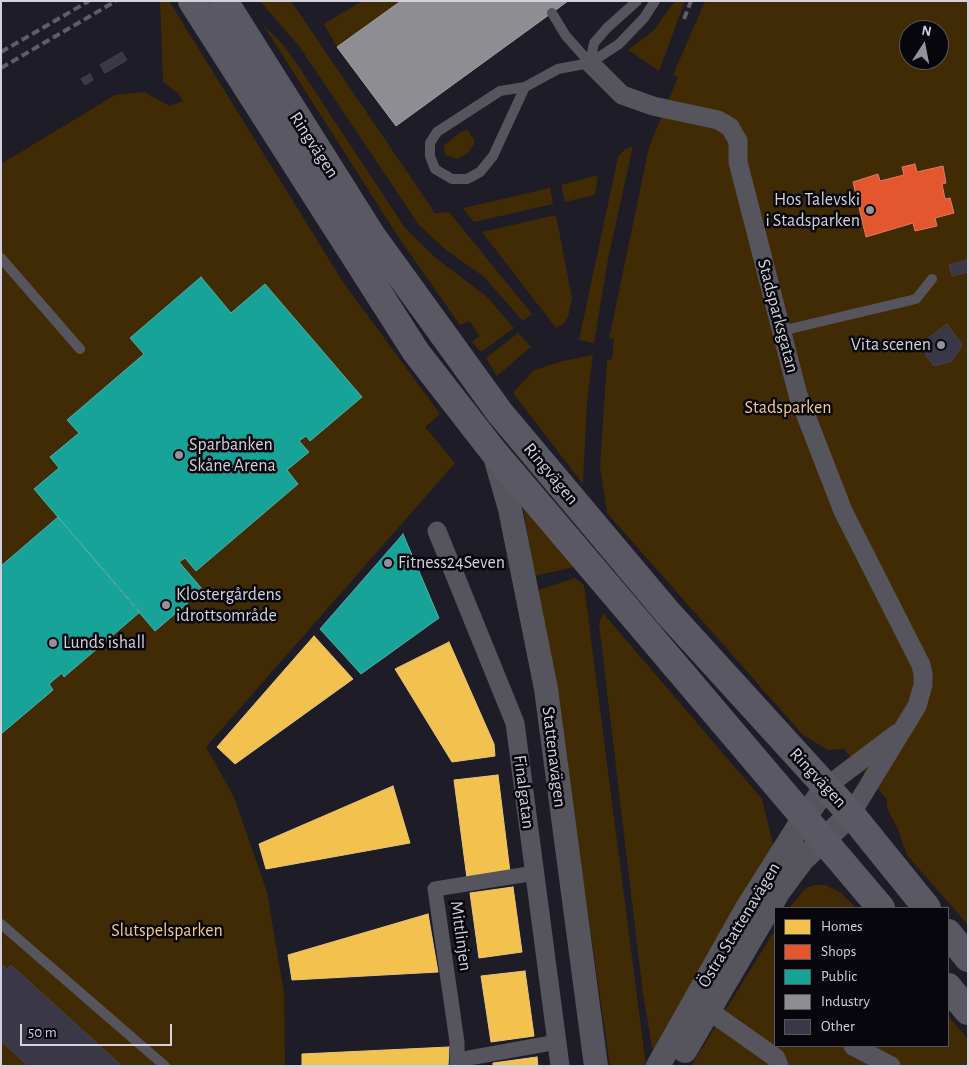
<!DOCTYPE html>
<html>
<head>
<meta charset="utf-8">
<style>
  body { margin:0 }
  #map { position:relative; width:969px; height:1067px; overflow:hidden; background:#1e1c26; font-family:"Alegreya Sans",sans-serif }
  canvas { display:block }
  .frame { position:absolute; inset:0; border:2px solid #d2d1dc; pointer-events:none }
  .legend { position:absolute; left:774px; top:907px; width:175px; height:140px; box-sizing:border-box; background:#06060c; border:1px solid #58575f; margin:0; padding:6px 9px; list-style:none; font-size:15px; color:#d2d1dc }
  .legend li { display:flex; align-items:center; gap:10px; height:25px }
  .legend b { width:25px; border:1px solid #58575f }
  .north { position:absolute; left:899px; top:20px; width:50px; height:50px; box-sizing:border-box; background:#06060c; border:1px solid #58575f; border-radius:50%; rotate:11deg; font-size:14px; font-weight:700; line-height:20px; text-align:center; color:#d2d1dc }
  .north::after { content:''; display:block; margin:auto; width:18px; height:22px; background:#93929c; clip-path:polygon(50% 0,100% 100%,50% 72%,0 100%) }
  .scale { position:absolute; left:20px; top:1024px; width:152px; height:22px; box-sizing:border-box; border:2px solid #d2d1dc; border-top:0; padding-left:6px; font-size:15px; line-height:18px; white-space:nowrap; color:#d2d1dc; -webkit-text-stroke:4px #06060c; paint-order:stroke }
</style>
</head>
<body>
<div id="map">
<canvas width="969" height="1067"></canvas>
<div class="frame"></div>
<ul class="legend">
<li><b style="height:14px;background:#f2c14e"></b>Homes</li>
<li><b style="height:14px;background:#e4572e"></b>Shops</li>
<li><b style="height:14px;background:#17a398"></b>Public</li>
<li><b style="height:14px;background:#8d8d92"></b>Industry</li>
<li><b style="height:14px;background:#3a3746"></b>Other</li>
</ul>
<div class="north">N</div>
<div class="scale">50 m</div>
</div>
<script>
const c = document.querySelector('canvas').getContext('2d');
c.lineJoin = 'round';
function fill(path, color) {
  c.fillStyle = color;
  c.fill(path, 'evenodd');
}
function shape(rows) {
  const path = new Path2D();
  for (const r of rows) {
    path.moveTo(r[0], r[1]);
    for (let i = 2; i < r.length; i += 2) path.lineTo(r[i], r[i + 1]);
  }
  return path;
}
function strokePath(path, color, width, dash) {
  c.strokeStyle = color;
  c.lineWidth = width;
  c.lineCap = dash ? 'butt' : 'round';
  c.setLineDash(dash || []);
  c.stroke(path);
}
function drawText(font, color, halo, rows, align = 'center') {
  c.font = font + ' "Alegreya Sans",sans-serif';
  c.lineWidth = 5;
  c.setLineDash([]);
  c.textBaseline = 'middle';
  c.strokeStyle = halo;
  c.fillStyle = color;
  for (const [text, x, y, turn = 0] of rows) {
    c.save();
    c.translate(x, y);
    c.rotate((+turn || 0) * Math.PI / 180);
    c.textAlign = isNaN(turn) ? turn : align;
    if (halo) c.strokeText(text, 0, 0);
    c.fillText(text, 0, 0);
    c.restore();
  }
}
fill(shape([
  [160,1,169,1,343,282,440,414,425,427,455,463,206,747,234,797,267,892,284,993,285,1066,1,1066,1,164,115,95,144,92,170,106,183,101,178,93,163,82],
  [260,1,291,1,435,213,449,212,532,314,523,321,483,276,446,250,419,225,299,46],
  [362,1,401,1,337,47,324,24],
  [675,1,685,1,659,71,628,50,654,30],
  [705,1,968,1,968,925,907,855,898,829,887,808,887,799,844,749,828,750,803,735,607,513,600,467,607,360,612,359,614,338,609,339,649,147,678,77,673,75],
  [909,30,939,30,939,60,909,60],
  [262,23,285,47,299,67,405,228,437,259,486,296,514,328,481,352,472,342,479,336,470,321,460,325,399,238],
  [468,130,475,142,469,152,458,159,445,155,444,145,462,131],
  [633,146,608,259,594,343,579,340,618,157,624,150],
  [598,175,595,195,565,202,561,185],
  [550,188,553,204,474,222,463,208],
  [556,215,572,298,568,317,564,323,556,328,482,232],
  [518,333,531,347,497,376,486,358],
  [593,355,587,401,583,484,513,393,534,370,563,361],
  [523,506,575,567,534,576],
  [575,578,584,585,646,1066,610,1066,565,754,538,590],
  [603,613,762,799,773,844,773,852,655,1064,643,994,599,624],
  [814,885,825,885,840,892,856,908,789,908,805,889],
  [775,930,775,1046,948,1046,948,1016,968,1039,968,1066,691,1066]
]), '#412b05');
const homes = shape([
  [314,636,353,679,235,764,217,747,314,636],
  [449,642,494,744,495,756,452,762,395,669,449,642],
  [498,775,510,872,467,878,454,780,498,775],
  [393,786,410,843,266,869,259,844,393,786],
  [513,887,522,952,479,958,470,893,513,887],
  [428,914,438,972,292,980,288,955,428,914],
  [525,971,534,1036,491,1042,481,976,525,971],
  [449,1047,448,1066,302,1066,302,1054,449,1047],
  [537,1057,538,1066,493,1066,493,1063,537,1057]
]);
fill(homes, '#f2c14e');
strokePath(homes, '#e8c679', 1);
const shops = shape([
  [915,164,917,172,943,166,946,183,942,184,945,199,950,198,954,213,935,218,937,226,915,231,913,223,866,237,853,182,878,174,880,181,904,175,902,167,915,164]
]);
fill(shops, '#e4572e');
strokePath(shops, '#df7c62', 1);
const public = shape([
  [201,277,231,313,265,284,362,397,310,441,306,436,299,441,309,452,287,470,298,484,196,571,185,558,179,562,203,590,155,631,34,489,59,468,50,457,79,433,67,420,144,354,130,338,201,277],
  [58,517,140,612,64,677,62,673,49,684,53,690,1,734,1,566,58,517],
  [403,534,439,618,361,674,320,629,403,534]
]);
fill(public, '#17a398');
strokePath(public, '#4fb1ac', 1);
const industry = shape([
  [401,1,568,1,396,126,337,47,401,1]
]);
fill(industry, '#8d8d92');
strokePath(industry, '#a2a1a8', 1);
const building = shape([
  [122,52,127,60,105,73,100,65,122,52],
  [90,74,93,80,85,85,81,79,90,74],
  [968,260,968,272,952,276,949,265,968,260],
  [947,324,962,345,952,361,934,366,919,345,947,324],
  [1,964,7,969,11,965,122,1066,28,1066,1,1041,1,964]
]);
fill(building, '#3a3746');
strokePath(building, '#44424a', 1);
strokePath(shape([
  [552,13,566,36,590,63],
  [590,63,594,43,607,28,637,1],
  [525,87,493,156,480,172,467,179,452,179,435,169,430,156,430,143,437,132,500,91,525,87,558,69,590,63,619,44,644,18,655,1],
  [1,258,80,349],
  [781,331,916,299,932,279],
  [1,924,165,1066]
]), '#56555e', 10);
strokePath(shape([
  [458,1060,557,1042],
  [457,1066,457,1042,435,889,535,873]
]), '#56555e', 15);
strokePath(shape([
  [590,63,622,95,653,106,718,120,730,127,738,141,738,162,798,395,843,511,921,665,923,674,923,685,917,706,851,814],
  [437,531,515,723,560,1066],
  [826,787,896,734],
  [696,1006,708,1010,776,1058,779,1066],
  [853,1046,891,1066]
]), '#56555e', 19);
strokePath(shape([
  [494,453,510,509,546,689,596,1066],
  [685,1051,779,891,802,860,851,814],
  [658,1066,746,910,804,818,826,787]
]), '#56555e', 24);
strokePath(shape([
  [192,1,416,352,493,451,881,908],
  [224,1,372,236,500,413,668,613,851,814,927,908],
  [948,933,968,958],
  [948,987,968,1011]
]), '#5a5862', 28);
strokePath(shape([
  [684,19,691,1],
  [1,52,89,1],
  [1,68,116,1]
]), '#5f5d66', 4, [8, 4]);
for (const [x, y, r, color] of [
  [870,210,5,"#93929c"],
  [941,345,5,"#93929c"],
  [179,455,5,"#93929c"],
  [388,563,5,"#93929c"],
  [166,605,5,"#93929c"],
  [53,643,5,"#93929c"]
]) {
  const dot = new Path2D();
  dot.arc(x, y, r, 0, 2 * Math.PI);
  c.fillStyle = color;
  c.fill(dot);
  strokePath(dot, '#06060c', 2);
}
drawText('18px', '#d2d1dc', '#06060c', [
  ["Ringvägen",314,145,57],
  ["Stadsparksgatan",778,316,75],
  ["Ringvägen",551,474,50],
  ["Stattenavägen",554,757,83],
  ["Ringvägen",818,778,47],
  ["Finalgatan",524,792,83],
  ["Östra Stattenavägen",739,925,-59],
  ["Mittlinjen",461,936,82]
]);
drawText('18px', '#d2d1dc', '#06060c', [
  ["Hos Talevski",860,200,"right"],
  ["i Stadsparken",860,221,"right"],
  ["Vita scenen",931,345,"right"],
  ["Sparbanken",189,445],
  ["Skåne Arena",189,466],
  ["Fitness24Seven",398,563],
  ["Klostergårdens",176,595],
  ["idrottsområde",176,616],
  ["Lunds ishall",63,643]
], 'left');
drawText('18px', '#f7c987', '#06060c', [
  ["Stadsparken",788,408],
  ["Slutspelsparken",167,931]
]);
</script>
</body>
</html>
